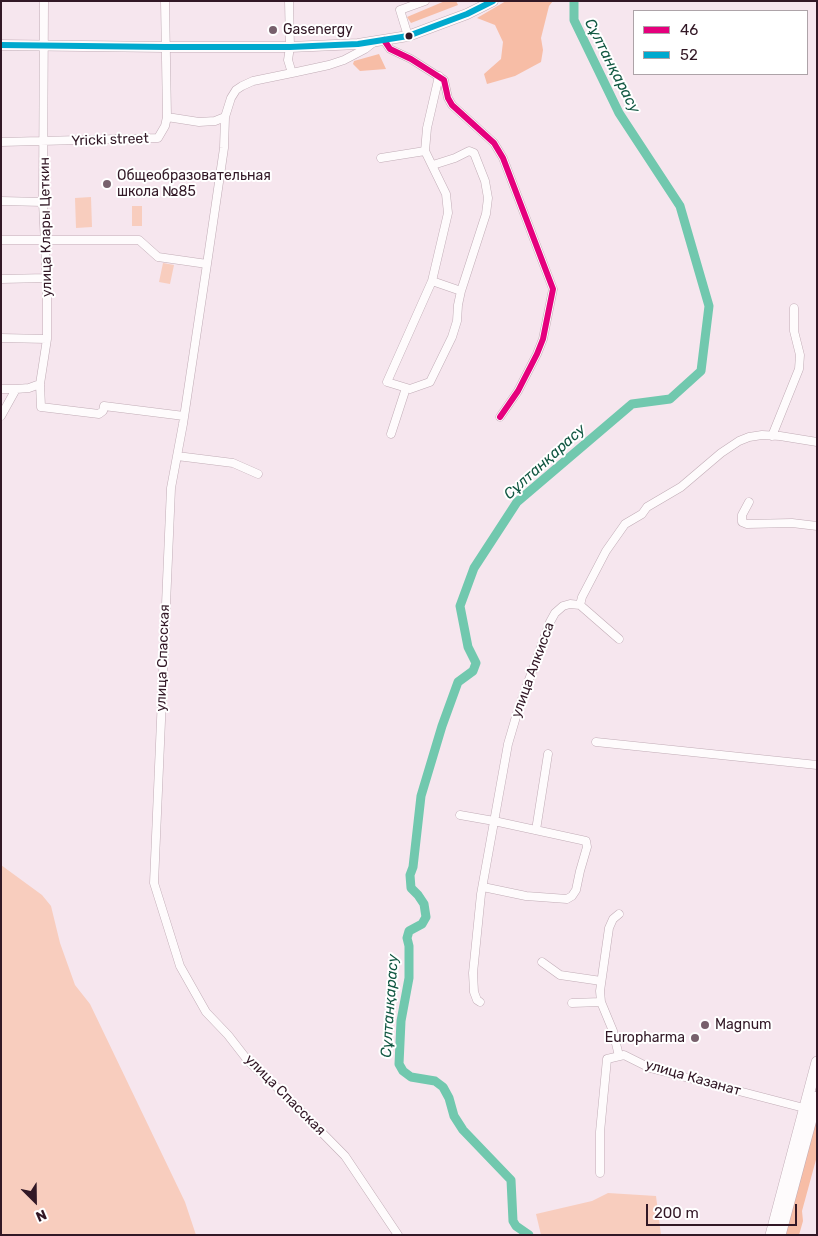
<!DOCTYPE html>
<html>
<head>
<meta charset="utf-8">
<style>
  body { margin:0 }
  #map { position:relative; width:818px; height:1236px; overflow:hidden; background:#f6e6ee; font-family:Rubik,sans-serif }
  canvas { display:block }
  .frame { position:absolute; inset:0; border:2px solid #321826; pointer-events:none }
  .legend { position:absolute; left:633px; top:10px; width:175px; height:65px; box-sizing:border-box; background:#fff; border:1px solid #ada3a8; margin:0; padding:6px 9px; list-style:none; font-size:15px; color:#321826 }
  .legend li { display:flex; align-items:center; gap:10px; height:25px }
  .legend b { width:25px; border:1px solid #ada3a8 }
  .north { position:absolute; left:10px; top:1176px; width:50px; height:50px; -webkit-text-stroke:4px #fff; paint-order:stroke; rotate:157deg; font-size:14px; font-weight:700; line-height:20px; text-align:center; color:#321826 }
  .north::after { content:''; display:block; margin:auto; width:18px; height:22px; background:#321826; clip-path:polygon(50% 0,100% 100%,50% 72%,0 100%) }
  .scale { position:absolute; left:646px; top:1204px; width:151px; height:22px; box-sizing:border-box; border:2px solid #321826; border-top:0; padding-left:6px; font-size:15px; line-height:18px; white-space:nowrap; color:#321826; -webkit-text-stroke:4px #fff; paint-order:stroke }
</style>
</head>
<body>
<div id="map">
<canvas width="818" height="1236"></canvas>
<div class="frame"></div>
<ul class="legend">
<li><b style="height:6px;background:#e5007d"></b>46</li>
<li><b style="height:6px;background:#00a9ce"></b>52</li>
</ul>
<div class="north">N</div>
<div class="scale">200 m</div>
</div>
<script>
const c = document.querySelector('canvas').getContext('2d');
c.lineJoin = 'round';
function fill(path, color) {
  c.fillStyle = color;
  c.fill(path, 'evenodd');
}
function shape(rows) {
  const path = new Path2D();
  for (const r of rows) {
    path.moveTo(r[0], r[1]);
    for (let i = 2; i < r.length; i += 2) path.lineTo(r[i], r[i + 1]);
  }
  return path;
}
function strokePath(path, color, width, dash) {
  c.strokeStyle = color;
  c.lineWidth = width;
  c.lineCap = dash ? 'butt' : 'round';
  c.setLineDash(dash || []);
  c.stroke(path);
}
function drawText(font, color, halo, rows, align = 'center') {
  c.font = font + ' Rubik,sans-serif';
  c.lineWidth = 4;
  c.setLineDash([]);
  c.textBaseline = 'middle';
  c.strokeStyle = halo;
  c.fillStyle = color;
  for (const [text, x, y, turn = 0] of rows) {
    c.save();
    c.translate(x, y);
    c.rotate((+turn || 0) * Math.PI / 180);
    c.textAlign = isNaN(turn) ? turn : align;
    if (halo) c.strokeText(text, 0, 0);
    c.fillText(text, 0, 0);
    c.restore();
  }
}
fill(shape([
  [91,197,92,227,76,228,75,198],
  [132,206,142,206,142,226,132,226],
  [163,263,174,265,170,284,159,282],
  [1,865,42,895,51,906,60,943,75,985,90,1004,185,1202,196,1235,1,1235],
  [608,1193,656,1196,661,1235,541,1235,536,1214,592,1201]
]), '#f8cdbe');
fill(shape([
  [445,1,456,1,458,5,411,23,407,17],
  [506,1,553,1,549,6,541,38,543,50,541,62,515,76,487,84,484,74,501,59,503,42,495,25,477,18],
  [379,54,386,69,360,71,353,64,354,61],
  [817,1111,817,1156,802,1211,803,1221,799,1235,783,1235]
]), '#f7bda6');
strokePath(shape([
  [529,1235,516,1226,513,1221,511,1180,463,1130,454,1116,449,1098,443,1087,435,1081,411,1077,403,1071,399,1064,401,1021,409,978,409,946,407,938,409,931,422,924,426,917,424,904,418,895,411,888,410,875,413,867,421,796,442,726,458,682,473,671,476,663,468,647,460,606,474,568,517,502,632,404,670,399,701,371,709,306,680,206,619,113,574,20,574,1]
]), '#71c8ae', 9);
const minor = shape([
  [44,1,43,202,47,287,47,339,40,384,41,407,99,414,103,411,104,406,184,416],
  [289,1,290,47,288,60,292,73,253,81,242,86,236,90,231,98,225,117,224,148,207,264,183,424,171,488,154,883,180,966,206,1012,228,1035,249,1062,282,1092,345,1156,398,1235],
  [408,36,400,10,425,1],
  [384,40,390,49,411,59,444,80,448,98,452,105,494,143,503,158,553,289,543,339,537,354,518,391,500,417],
  [292,73,329,65,344,60,365,49,374,42],
  [167,117,199,122,215,121,225,117],
  [1,142,158,138,165,126,167,117,165,1],
  [381,158,425,151],
  [433,165,455,158,469,151,474,153,485,181,488,198,486,214,461,291,458,305,457,321,452,337,430,382,410,389,387,382,432,281,448,213,446,194,425,151,427,128,439,76],
  [1,201,43,202],
  [1,240,139,240,158,257,207,264],
  [1,279,47,278],
  [432,281,461,291],
  [1,338,47,339],
  [1,389,16,389],
  [1,416,16,389,29,388,40,384],
  [391,434,406,388],
  [772,436,799,369,800,355,794,331,794,308],
  [177,456,233,463,258,474],
  [749,502,742,515,742,522,747,524,792,523,817,526],
  [580,605,582,597,606,551,625,524,642,514,647,507,681,487,721,453,739,441,749,437,762,435,780,436,817,442],
  [580,605,619,639],
  [596,742,817,765],
  [460,815,494,821,586,841,587,847,580,871,576,890,572,896,567,899,526,896,483,887],
  [536,830,548,754],
  [542,962,560,975,601,981],
  [480,1002,477,1000,474,992,473,973,481,894,508,744,518,710,550,622,555,613,563,606,570,604,580,605],
  [572,1003,601,1002],
  [619,1056,613,1031,601,1002,600,991,609,928,613,919,619,914],
  [600,1173,600,1132,607,1059,624,1055,650,1068,804,1108]
]);
const major = shape([
  [1,45,165,47,290,47,358,44,408,36,467,14,493,1]
]);
const highway = shape([
  [771,1235,817,1062],
  [780,1235,817,1097]
]);
strokePath(minor, '#c1acb6', 9);
strokePath(major, '#c1acb6', 11);
strokePath(highway, '#c1acb6', 12);
strokePath(minor, '#fefbfc', 8);
strokePath(major, '#fefbfc', 10);
strokePath(highway, '#fefbfc', 11);
strokePath(shape([
  [384,40,390,49,411,59,444,80,448,98,452,105,494,143,503,158,553,289,543,339,537,354,518,391,500,417]
]), '#e5007d', 6);
strokePath(shape([
  [1,45,165,47,290,47,358,44,408,36,467,14,493,1]
]), '#00a9ce', 6);
for (const [x, y, r, color] of [
  [273,30,5,"#77606c"],
  [409,36,4.5,"#321826"],
  [107,184,5,"#77606c"],
  [705,1025,5,"#77606c"],
  [695,1038,5,"#77606c"]
]) {
  const dot = new Path2D();
  dot.arc(x, y, r, 0, 2 * Math.PI);
  c.fillStyle = color;
  c.fill(dot);
  strokePath(dot, '#fff', 2);
}
drawText('14px', '#321826', '#fff', [
  ["Gasenergy",283,30],
  ["Общеобразовательная",117,176],
  ["школа №85",117,192],
  ["Magnum",715,1025],
  ["Europharma",685,1038,"right"]
], 'left');
drawText('14px', '#321826', '#fff', [
  ["Yricki street",110,140,-2],
  ["улица Клары Цеткин",46,227,-91],
  ["улица Спасская",163,658,-88],
  ["улица Алкисса",533,670,-70],
  ["улица Казанат",693,1078,16],
  ["улица Спасская",285,1095,45]
]);
drawText('italic 15px', '#115742', '#fff', [
  ["Сұлтанқарасу",612,66,63],
  ["Сұлтанқарасу",545,462,-42],
  ["Сұлтанқарасу",390,1006,-86]
]);
</script>
</body>
</html>
